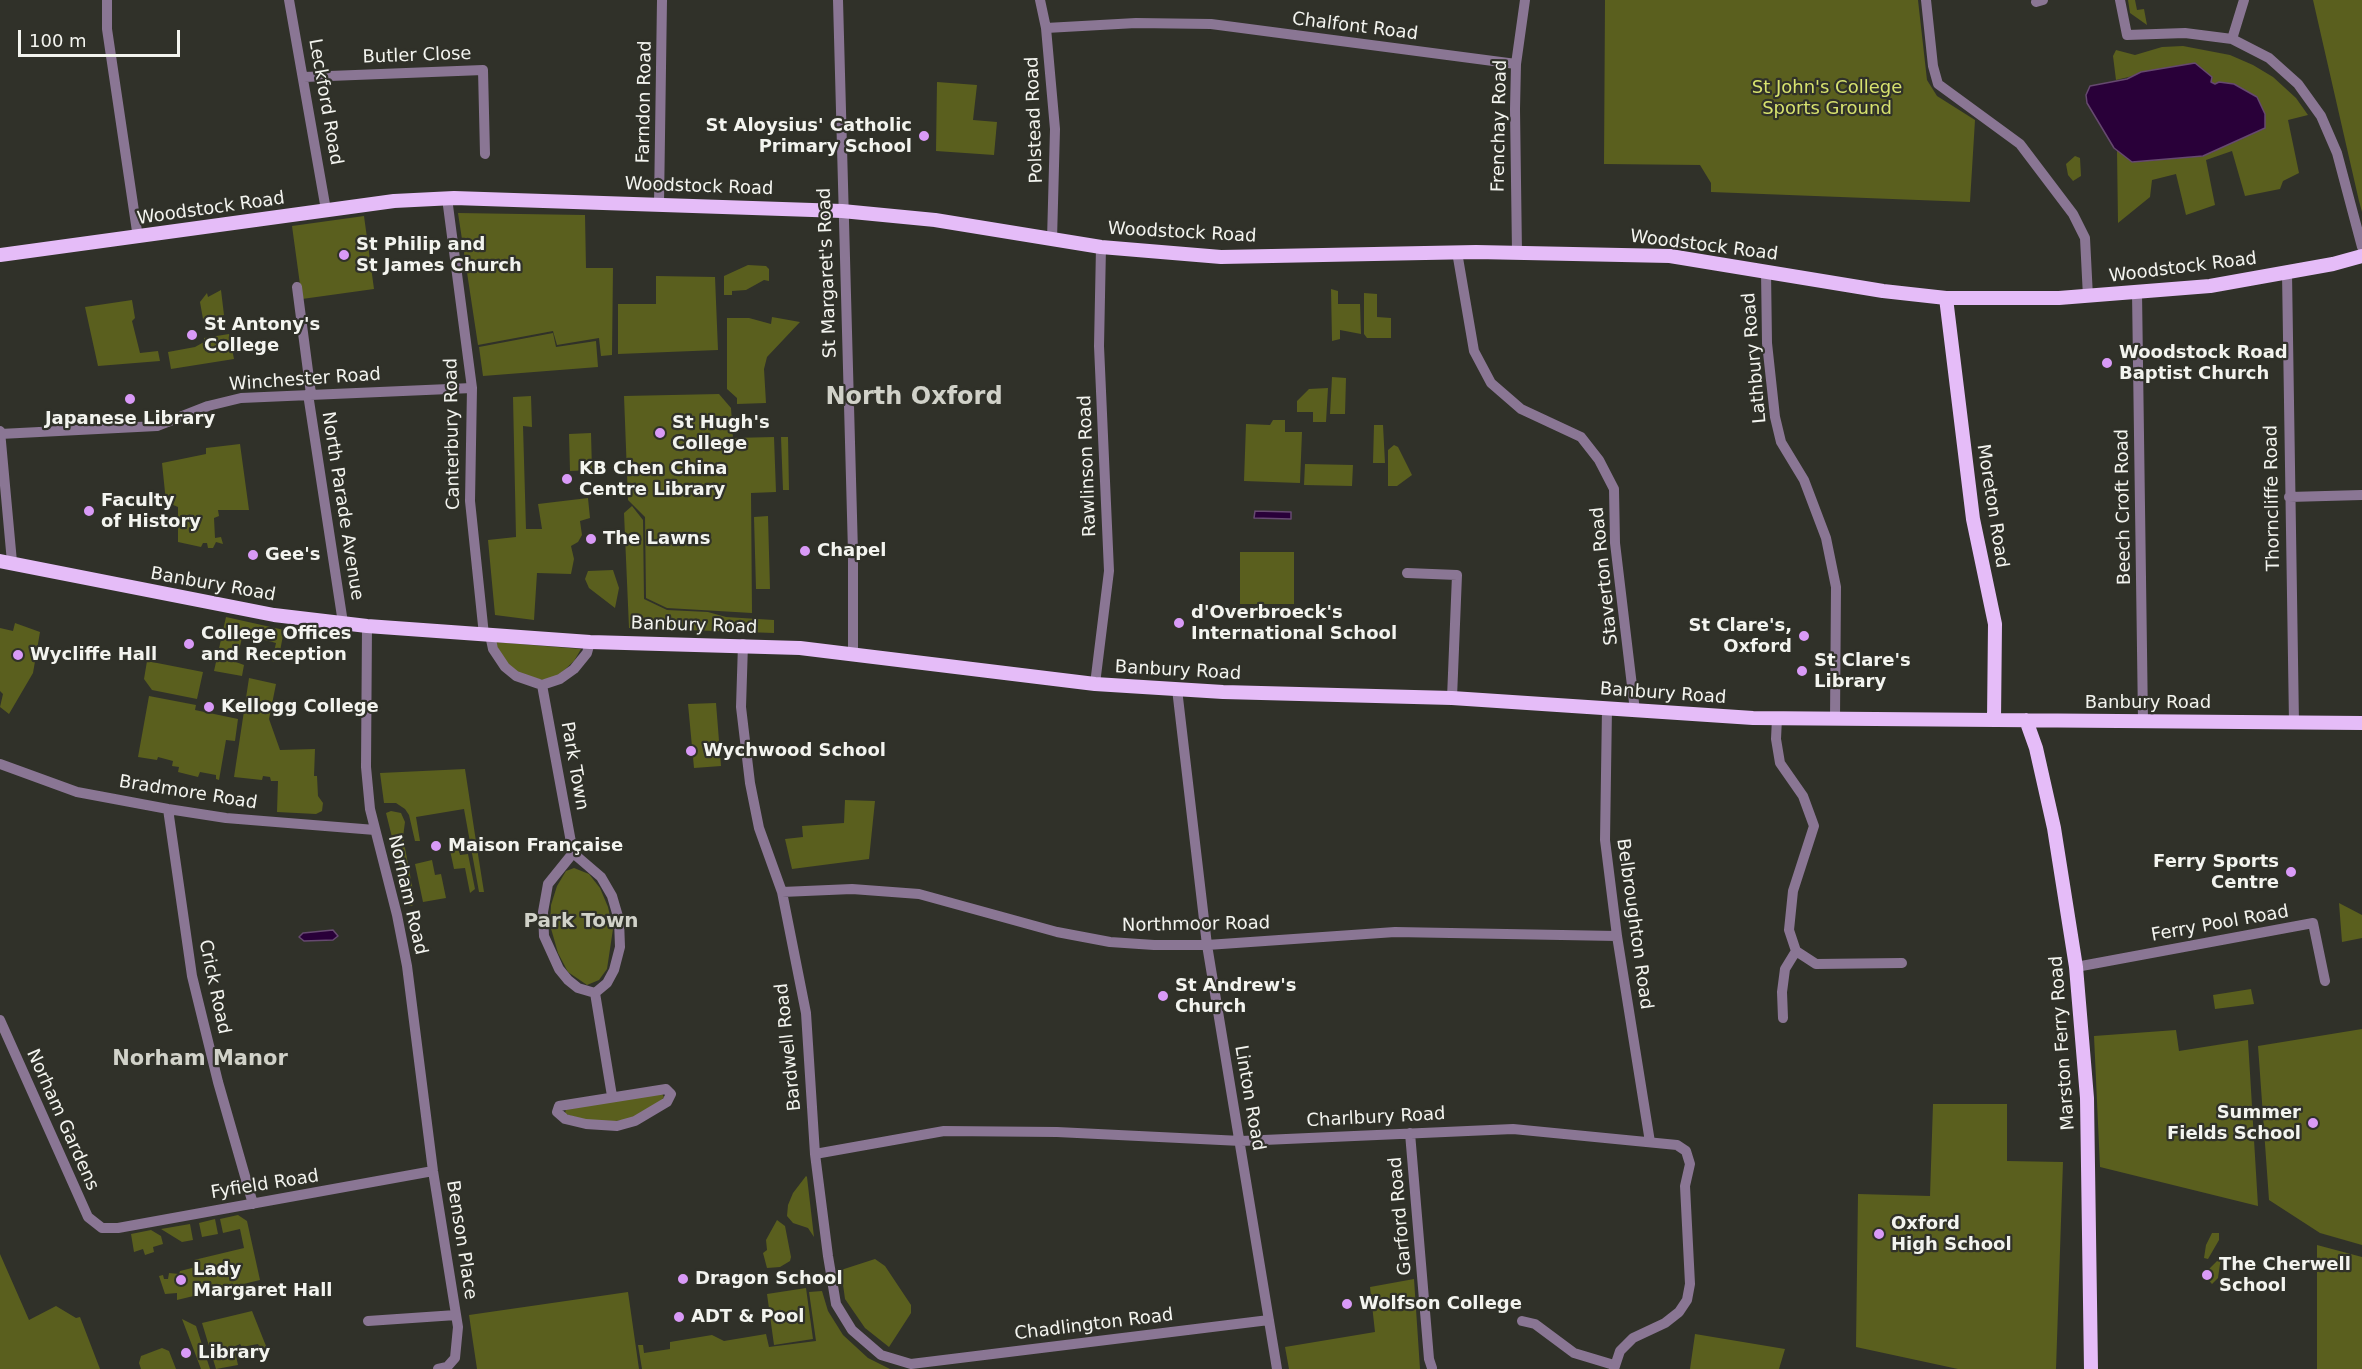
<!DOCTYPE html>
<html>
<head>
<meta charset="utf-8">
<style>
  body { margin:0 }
  #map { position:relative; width:2362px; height:1369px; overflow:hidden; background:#303129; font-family:"DejaVu Sans",sans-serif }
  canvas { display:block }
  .scale { position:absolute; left:18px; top:30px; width:162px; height:27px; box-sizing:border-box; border:3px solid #f3f4ef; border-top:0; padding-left:8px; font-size:18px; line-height:21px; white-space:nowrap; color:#f3f4ef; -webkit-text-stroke:4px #303129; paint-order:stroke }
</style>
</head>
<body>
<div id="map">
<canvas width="2362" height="1369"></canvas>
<div class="scale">100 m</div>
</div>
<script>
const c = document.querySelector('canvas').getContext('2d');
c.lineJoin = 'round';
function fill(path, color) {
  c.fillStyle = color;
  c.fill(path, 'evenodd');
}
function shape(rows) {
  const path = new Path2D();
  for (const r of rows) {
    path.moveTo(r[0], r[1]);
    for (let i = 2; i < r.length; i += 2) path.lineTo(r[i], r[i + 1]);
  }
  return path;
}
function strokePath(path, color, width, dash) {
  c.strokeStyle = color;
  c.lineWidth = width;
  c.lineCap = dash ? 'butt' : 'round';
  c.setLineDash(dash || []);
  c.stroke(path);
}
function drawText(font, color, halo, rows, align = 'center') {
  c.font = font + ' "DejaVu Sans",sans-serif';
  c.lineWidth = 4.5;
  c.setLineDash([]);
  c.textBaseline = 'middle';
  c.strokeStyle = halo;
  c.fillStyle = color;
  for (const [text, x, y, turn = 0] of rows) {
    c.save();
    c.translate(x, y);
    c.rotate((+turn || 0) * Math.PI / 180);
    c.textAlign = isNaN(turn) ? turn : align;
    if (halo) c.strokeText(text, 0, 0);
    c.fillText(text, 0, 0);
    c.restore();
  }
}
fill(shape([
  [1605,0,1918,0,1927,80,1937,96,1975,120,1970,202,1711,192,1711,183,1700,165,1604,164],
  [2128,0,2135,0,2137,10,2144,9,2147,25,2130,13],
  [2313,0,2362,0,2362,212,2359,201],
  [2183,46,2230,55,2253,65,2273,77,2296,98,2308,115,2288,120,2299,173,2283,181,2280,189,2245,196,2232,151,2206,160,2215,205,2186,215,2176,174,2152,180,2150,197,2118,223,2117,150,2132,162,2203,156,2265,128,2265,115,2257,97,2220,82,2215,84,2158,70,2116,80,2113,56,2116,50,2135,55,2162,47],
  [937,82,977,85,973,120,997,122,994,155,936,151],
  [2075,156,2080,158,2081,176,2073,181,2068,175,2066,164],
  [458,213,585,215,586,268,613,268,612,355,601,356,599,338,557,345,553,331,478,345],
  [364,216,374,289,302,299,292,226],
  [748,265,766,266,769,269,769,281,764,280,746,290,732,291,732,295,724,295,724,276],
  [656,276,715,277,718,350,618,354,618,304,656,304],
  [1331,289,1338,291,1338,304,1360,304,1361,334,1340,330,1340,339,1332,341],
  [221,290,224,315,203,319,200,302,207,293,208,297],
  [1364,293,1377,294,1377,317,1391,318,1391,338,1367,338,1364,334],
  [132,300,135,318,132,321,140,353,158,351,160,361,98,366,85,307],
  [772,317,800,322,767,357,764,369,766,403,737,404,737,398,727,389,727,318,749,318,771,324],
  [553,333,556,347,596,341,598,367,483,376,479,347],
  [229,334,234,359,171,369,168,352,195,347,204,342,204,338],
  [1332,377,1346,378,1345,414,1330,414],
  [1328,388,1326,422,1313,422,1313,412,1297,412,1297,401,1309,389],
  [719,394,731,408,733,438,774,437,776,492,751,493,752,613,667,608,646,598,645,517,628,500,624,396],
  [531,396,532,427,523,426,526,529,542,529,538,504,588,498,590,518,580,521,582,535,578,542,571,546,574,559,571,574,537,573,534,620,495,615,488,540,516,537,513,397],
  [1273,420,1285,420,1285,432,1302,432,1300,483,1244,481,1246,424,1270,425],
  [1374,425,1383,425,1385,463,1373,463],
  [591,433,592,470,570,471,569,434],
  [781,437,788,437,789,490,783,490],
  [240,444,249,510,218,510,219,516,214,518,215,538,221,537,223,544,216,542,213,548,208,548,207,543,203,543,201,547,178,542,178,507,166,502,162,463,206,454,206,448],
  [1394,445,1398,447,1412,475,1397,486,1388,486,1388,450],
  [1305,464,1353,465,1352,486,1304,485],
  [632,506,643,520,644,599,667,610,708,612,726,617,774,620,774,633,629,628,624,513],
  [768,516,770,589,756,589,754,517],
  [1240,552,1294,552,1294,604,1240,604],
  [613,570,619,588,615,608,589,588,585,579,588,571],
  [226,617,284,630,278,662,272,661,276,643,243,634,236,662,244,665,242,676,214,671],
  [15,623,40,632,33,673,9,714,0,707,3,694,0,691,0,628,13,631],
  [495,642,581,649,574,661,559,675,543,680,517,674,505,663],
  [147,661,203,672,197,699,152,690,144,679],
  [249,678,276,684,269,719,280,750,315,749,314,776,317,776,318,796,323,803,322,811,316,814,277,812,278,781,271,781,270,777,263,776,262,780,234,777],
  [149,696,196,705,195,710,238,719,235,741,226,740,219,780,216,779,216,775,200,772,198,777,178,772,179,767,172,766,173,761,158,757,157,760,138,757],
  [716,703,721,766,694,768,688,704],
  [465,769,477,848,484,892,479,892,464,809,416,817,420,841,415,841,409,815,405,809,396,803,384,803,380,773],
  [845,800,875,801,869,859,792,869,785,839,803,837,802,826,844,823],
  [391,811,401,813,405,822,403,837,415,902,412,906,409,906,386,813],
  [457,839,460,855,468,854,475,889,470,893,465,868,454,869,448,841],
  [432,860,435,875,441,874,446,898,423,902,415,864],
  [574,868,589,874,600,888,608,907,613,929,607,969,599,980,587,985,568,972,558,953,550,925,551,905,557,886,566,871],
  [2339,903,2362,915,2362,938,2342,942],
  [2251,989,2254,1004,2215,1009,2213,995],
  [2362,1029,2362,1245,2320,1233,2269,1200,2258,1046],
  [2176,1030,2179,1051,2248,1040,2258,1206,2100,1167,2094,1036],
  [661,1092,664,1097,656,1107,635,1119,596,1123,565,1114,566,1108],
  [1933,1104,2007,1104,2007,1161,2063,1162,2056,1369,1958,1369,1856,1347,1858,1194,1930,1196],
  [806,1176,807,1177,814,1237,808,1228,793,1223,787,1216,788,1205,793,1193],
  [238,1215,247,1221,260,1280,177,1300,177,1293,165,1294,159,1276,163,1275,164,1279,168,1279,169,1273,179,1274,180,1271,196,1267,194,1260,244,1248,240,1229,223,1233,220,1219],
  [215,1219,218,1234,202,1237,199,1223],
  [777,1220,785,1226,791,1257,790,1261,780,1267,767,1268,763,1253,767,1250,766,1240],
  [190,1224,193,1240,182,1242,161,1229],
  [151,1230,161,1236,163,1244,153,1247,154,1252,145,1255,143,1249,134,1252,131,1234],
  [2212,1233,2219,1233,2219,1240,2208,1259,2204,1258,2206,1245],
  [2317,1245,2362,1257,2362,1369,2317,1369],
  [0,1254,29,1320,56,1306,76,1318,80,1317,100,1369,0,1369],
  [2221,1257,2218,1278,2212,1284,2205,1276,2207,1271],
  [875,1259,885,1266,911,1305,911,1313,889,1347,865,1328,845,1299,841,1270],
  [1414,1279,1420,1369,1289,1369,1285,1347,1375,1332,1370,1287],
  [806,1288,813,1339,774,1345,767,1294],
  [822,1291,828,1311,843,1335,868,1358,890,1369,642,1369,638,1345,643,1345,644,1353,670,1349,670,1342,712,1335,724,1341,766,1334,769,1347,816,1341,809,1292],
  [628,1292,639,1369,477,1369,469,1315],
  [252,1311,266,1346,264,1349,261,1350,258,1344,242,1347,240,1344,234,1347,238,1365,216,1369,202,1323],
  [182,1319,196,1326,210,1369,201,1369],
  [1695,1334,1785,1349,1779,1369,1690,1369],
  [162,1348,169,1351,176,1369,141,1369,139,1363,141,1356]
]), '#5a5f1e');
const water = shape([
  [2195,63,2212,77,2211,82,2215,84,2219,82,2234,84,2257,97,2265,114,2265,128,2203,156,2132,162,2114,148,2087,103,2086,95,2090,86,2127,79,2141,72,2195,63],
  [1255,511,1291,512,1291,519,1254,518,1255,511],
  [333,930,338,936,333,940,304,941,299,937,303,933,333,930]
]);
fill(water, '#290039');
strokePath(water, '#664970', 1.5);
strokePath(shape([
  [107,0,107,29,138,238],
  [289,0,326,210],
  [838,0,853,552,853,653],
  [1040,0,1046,28,1055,129,1052,240],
  [1926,0,1933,66,1938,84,2020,144,2073,214,2085,238,2088,297],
  [2120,0,2127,35,2185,33,2232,39,2269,58,2298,84,2321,116,2337,153,2362,247],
  [2036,2,2043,0],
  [1046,28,1136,23,1211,24,1516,64],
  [2232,39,2244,0],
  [304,77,483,70,485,154],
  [447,198,472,388,470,501,484,635],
  [659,204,662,0],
  [1457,252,1474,351,1491,383,1521,409,1581,437,1599,460,1614,489,1615,543,1635,711],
  [1517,253,1515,109,1516,64,1525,0],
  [1766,271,1767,343,1775,417,1781,442,1804,480,1826,538,1836,587,1835,719],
  [2287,273,2294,723],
  [297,287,311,394],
  [2137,292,2143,721],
  [308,394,343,623],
  [0,431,12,562],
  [0,434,157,426,208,406,241,398,472,388],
  [2289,497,2362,495],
  [1407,573,1457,575,1452,698],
  [367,626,366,767,370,809,397,915,407,966,433,1171,458,1327,455,1358,447,1367,438,1369],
  [490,635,493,649,505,667,516,676,542,685,560,679,574,669,587,653,590,642],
  [743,644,741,707,750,783,759,828,782,892,806,1013,815,1154,828,1256,836,1304,852,1330,881,1355,911,1364,1269,1320],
  [1095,684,1109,571,1099,346,1101,247],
  [542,685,573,853],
  [1177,689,1207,945,1277,1369],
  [1607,708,1605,840,1617,936,1650,1142],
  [1777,718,1776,739,1780,763,1803,796,1814,826,1793,891,1789,930,1796,951,1785,969,1782,992,1783,1018],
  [0,764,77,792,168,809,226,818,375,830],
  [168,809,192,976,218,1082,253,1204],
  [573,853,601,877,612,896,619,920,620,947,614,970,607,983,595,993,578,988,568,980,559,969,544,936,543,912,548,884,573,853],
  [782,892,852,889,919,894,1057,932,1110,942,1154,945,1207,945,1395,932,1617,936],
  [1796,951,1816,964,1902,963],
  [2076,967,2313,923,2325,981],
  [595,993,612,1096],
  [0,1020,88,1217,102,1228,118,1228,433,1171],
  [666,1089,671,1094,667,1102,635,1121,617,1126,586,1124,565,1119,557,1112,559,1106,666,1089],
  [1410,1133,1429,1359,1432,1368],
  [815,1154,944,1131,1057,1132,1241,1141,1513,1129,1677,1145,1686,1151,1690,1164,1685,1186,1690,1284,1687,1300,1679,1312,1665,1323,1633,1338,1620,1351,1614,1369],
  [368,1321,456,1315],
  [1522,1321,1535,1324,1574,1353,1614,1365]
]), '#8a7694', 10);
strokePath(shape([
  [0,255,394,201,454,198,842,211,935,220,1101,247,1221,257,1476,252,1670,256,1883,291,1946,298,2059,298,2210,286,2333,264,2362,256],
  [1946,298,1973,519,1995,624,1994,720],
  [0,561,274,615,367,626,590,642,800,648,1095,684,1223,692,1452,698,1753,718,2362,723],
  [2026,720,2036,748,2054,828,2076,967,2087,1098,2091,1369]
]), '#e5bcf8', 14);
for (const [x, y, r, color] of [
  [924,136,6,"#d99af7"],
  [344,255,6,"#d99af7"],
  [192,335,6,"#d99af7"],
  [2107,363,6,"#d99af7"],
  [130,399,6,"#d99af7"],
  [660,433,6,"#d99af7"],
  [567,479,6,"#d99af7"],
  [89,511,6,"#d99af7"],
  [591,539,6,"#d99af7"],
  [805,551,6,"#d99af7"],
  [253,555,6,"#d99af7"],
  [1179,623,6,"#d99af7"],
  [1804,636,6,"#d99af7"],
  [189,644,6,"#d99af7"],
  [18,655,6,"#d99af7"],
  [1802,671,6,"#d99af7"],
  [209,707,6,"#d99af7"],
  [691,751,6,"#d99af7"],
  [436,846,6,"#d99af7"],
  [2291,872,6,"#d99af7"],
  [1163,996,6,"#d99af7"],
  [2313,1123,6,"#d99af7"],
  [1879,1234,6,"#d99af7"],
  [2207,1275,6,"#d99af7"],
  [683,1279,6,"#d99af7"],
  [181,1280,6,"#d99af7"],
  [1347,1304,6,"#d99af7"],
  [679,1317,6,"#d99af7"],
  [186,1353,6,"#d99af7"]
]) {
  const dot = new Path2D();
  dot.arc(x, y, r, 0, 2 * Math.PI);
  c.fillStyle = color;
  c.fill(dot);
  strokePath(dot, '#303129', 2);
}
drawText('18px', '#f3f4ef', '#303129', [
  ["Chalfont Road",1355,27,7],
  ["Butler Close",417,56,-2],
  ["Leckford Road",325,102,80],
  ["Farndon Road",645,102,-89],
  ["Polstead Road",1035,120,-92],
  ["Frenchay Road",1500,126,-89],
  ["Woodstock Road",699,187,2],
  ["Woodstock Road",211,209,-8],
  ["Woodstock Road",1182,233,3],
  ["Woodstock Road",1704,246,7],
  ["Woodstock Road",2183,268,-7],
  ["St Margaret's Road",828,273,-92],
  ["Lathbury Road",1755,358,-95],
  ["Winchester Road",305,380,-4],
  ["Canterbury Road",453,434,-91],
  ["Rawlinson Road",1088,466,-92],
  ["Thorncliffe Road",2273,498,-91],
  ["North Parade Avenue",342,506,81],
  ["Moreton Road",1992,506,81],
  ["Beech Croft Road",2124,507,-91],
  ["Staverton Road",1605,576,-96],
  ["Banbury Road",213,585,10],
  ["Banbury Road",694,626,2],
  ["Banbury Road",1178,671,3],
  ["Banbury Road",1663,694,4],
  ["Banbury Road",2148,703],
  ["Park Town",574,766,80],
  ["Bradmore Road",188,793,9],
  ["Norham Road",407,895,77],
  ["Belbroughton Road",1634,924,82],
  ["Ferry Pool Road",2220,924,-10],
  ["Northmoor Road",1196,925,-1],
  ["Crick Road",214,987,78],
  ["Marston Ferry Road",2063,1043,-94],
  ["Bardwell Road",789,1047,-96],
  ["Linton Road",1249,1098,80],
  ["Charlbury Road",1376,1118,-3],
  ["Norham Gardens",62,1120,66],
  ["Fyfield Road",265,1185,-9],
  ["Garford Road",1401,1216,-95],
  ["Benson Place",461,1240,81],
  ["Chadlington Road",1094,1325,-7]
]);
drawText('18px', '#d7e26e', '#303129', [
  ["St John's College",1827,88],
  ["Sports Ground",1827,109]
]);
drawText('bold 18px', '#f3f4ef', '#303129', [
  ["St Aloysius' Catholic",912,126,"right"],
  ["Primary School",912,147,"right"],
  ["St Philip and",356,245],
  ["St James Church",356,266],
  ["St Antony's",204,325],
  ["College",204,346],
  ["Woodstock Road",2119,353],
  ["Baptist Church",2119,374],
  ["Japanese Library",130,419,"center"],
  ["St Hugh's",672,423],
  ["College",672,444],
  ["KB Chen China",579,469],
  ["Centre Library",579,490],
  ["Faculty",101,501],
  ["of History",101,522],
  ["The Lawns",603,539],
  ["Chapel",817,551],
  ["Gee's",265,555],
  ["d'Overbroeck's",1191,613],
  ["International School",1191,634],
  ["St Clare's,",1792,626,"right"],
  ["Oxford",1792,647,"right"],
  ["College Offices",201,634],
  ["and Reception",201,655],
  ["Wycliffe Hall",30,655],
  ["St Clare's",1814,661],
  ["Library",1814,682],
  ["Kellogg College",221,707],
  ["Wychwood School",703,751],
  ["Maison Française",448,846],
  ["Ferry Sports",2279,862,"right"],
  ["Centre",2279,883,"right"],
  ["St Andrew's",1175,986],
  ["Church",1175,1007],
  ["Summer",2301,1113,"right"],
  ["Fields School",2301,1134,"right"],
  ["Oxford",1891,1224],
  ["High School",1891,1245],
  ["The Cherwell",2219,1265],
  ["School",2219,1286],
  ["Lady",193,1270],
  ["Margaret Hall",193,1291],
  ["Dragon School",695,1279],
  ["Wolfson College",1359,1304],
  ["ADT & Pool",691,1317],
  ["Library",198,1353]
], 'left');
drawText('bold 20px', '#d1d2c9', '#303129', [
  ["Park Town",581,922]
]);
drawText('bold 21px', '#d1d2c9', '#303129', [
  ["Norham Manor",200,1060]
]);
drawText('bold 24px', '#d1d2c9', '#303129', [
  ["North Oxford",914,398]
]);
</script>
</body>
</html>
